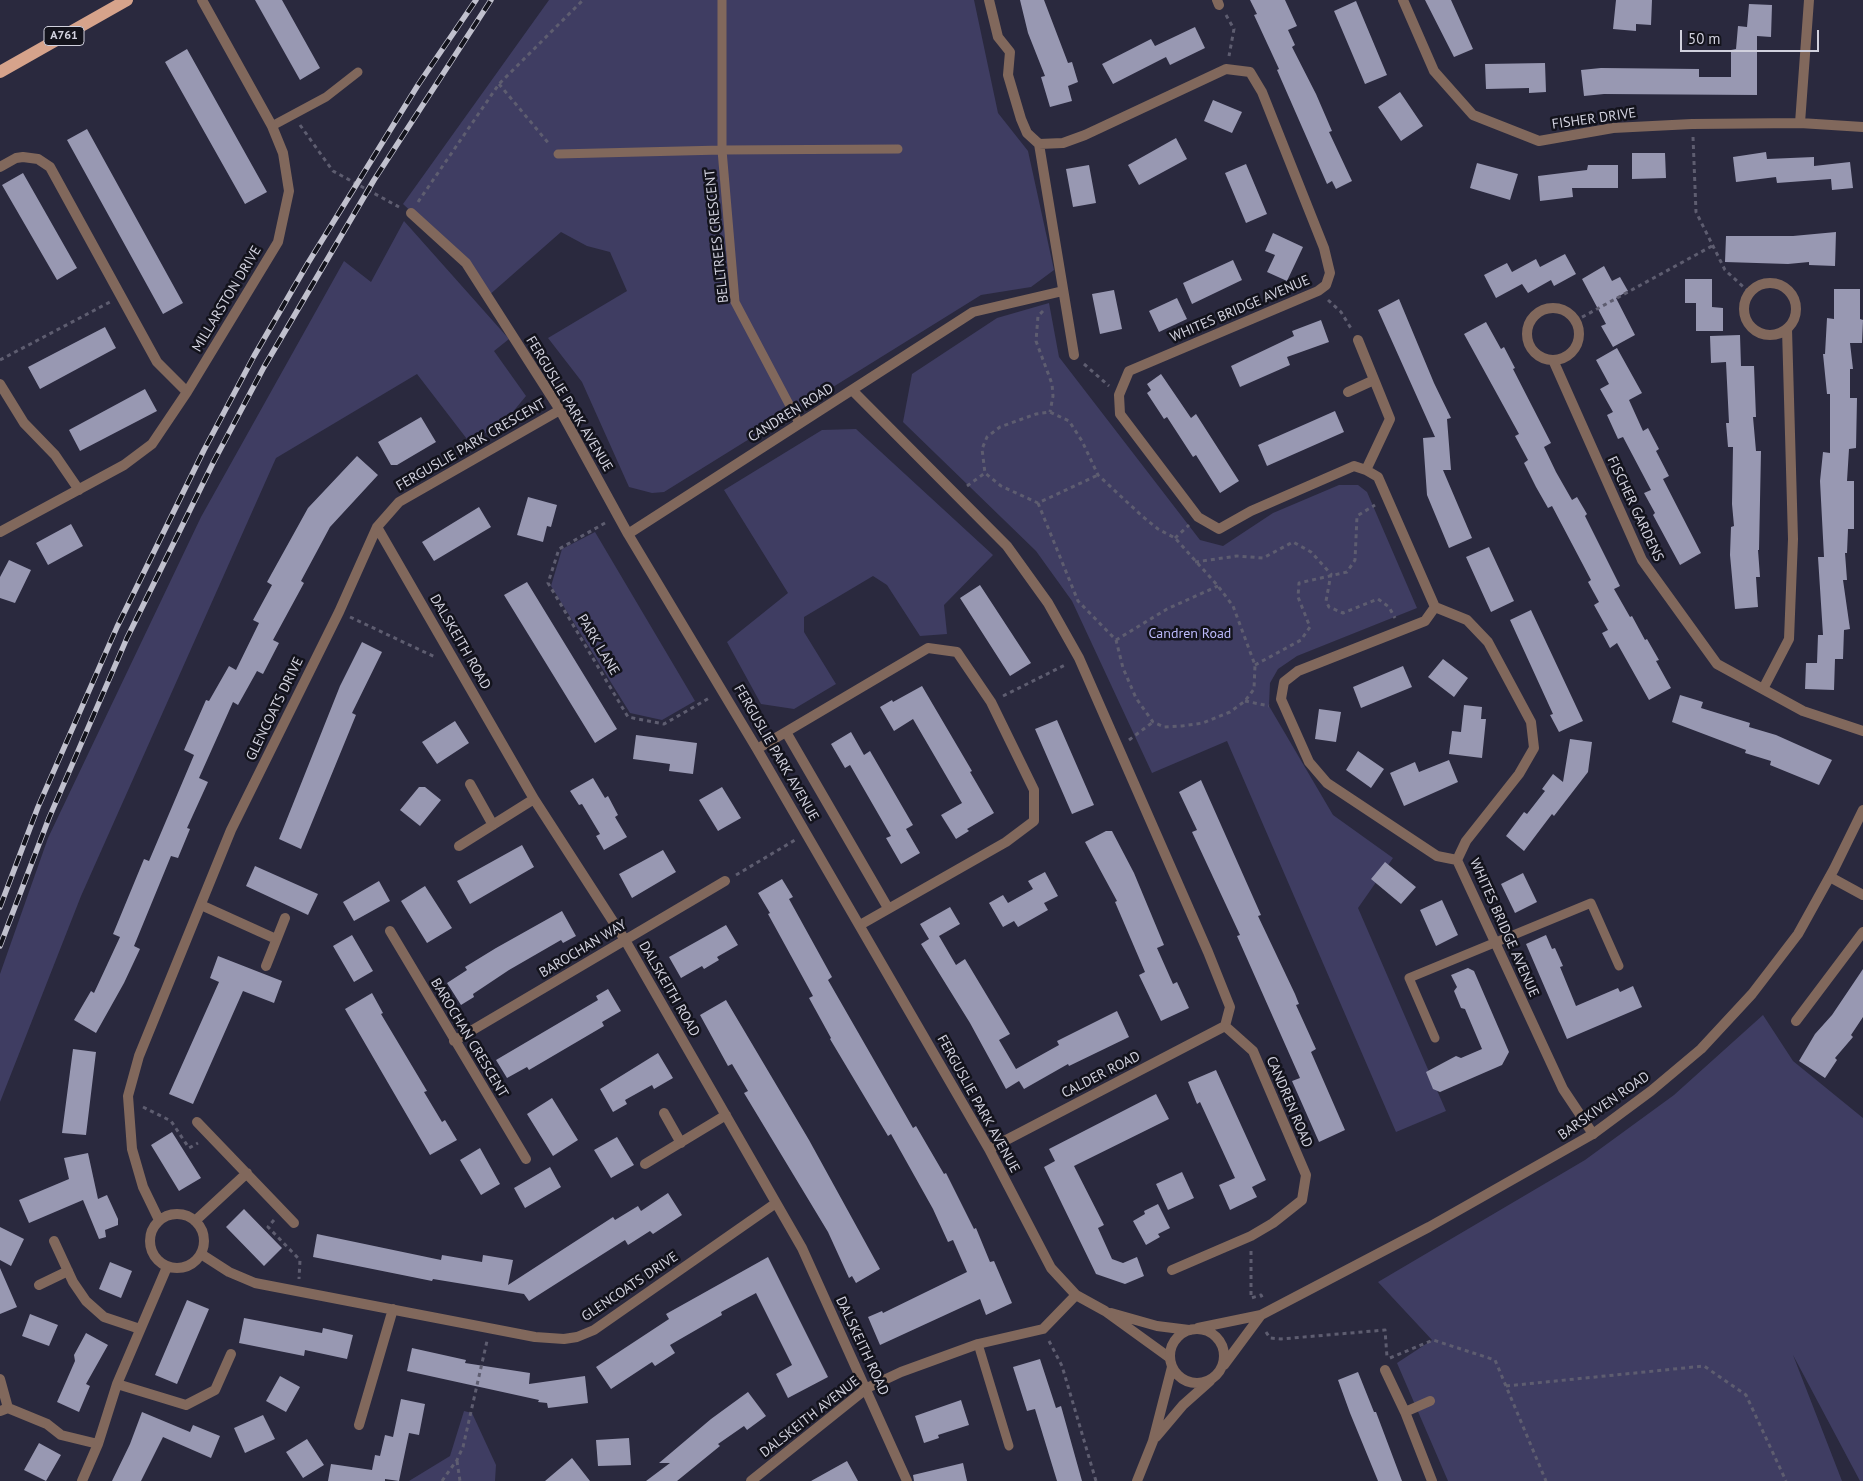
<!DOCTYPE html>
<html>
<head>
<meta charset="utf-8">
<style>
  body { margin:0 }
  #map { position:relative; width:1863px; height:1481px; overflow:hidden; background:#2a293e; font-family:"PT Sans",sans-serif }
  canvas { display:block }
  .scale { position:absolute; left:1680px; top:30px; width:139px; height:22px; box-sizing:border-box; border:2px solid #d1d1de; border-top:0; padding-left:6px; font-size:15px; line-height:18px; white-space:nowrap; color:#d1d1de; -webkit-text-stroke:4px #13131c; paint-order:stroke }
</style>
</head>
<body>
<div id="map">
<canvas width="1863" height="1481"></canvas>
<div class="scale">50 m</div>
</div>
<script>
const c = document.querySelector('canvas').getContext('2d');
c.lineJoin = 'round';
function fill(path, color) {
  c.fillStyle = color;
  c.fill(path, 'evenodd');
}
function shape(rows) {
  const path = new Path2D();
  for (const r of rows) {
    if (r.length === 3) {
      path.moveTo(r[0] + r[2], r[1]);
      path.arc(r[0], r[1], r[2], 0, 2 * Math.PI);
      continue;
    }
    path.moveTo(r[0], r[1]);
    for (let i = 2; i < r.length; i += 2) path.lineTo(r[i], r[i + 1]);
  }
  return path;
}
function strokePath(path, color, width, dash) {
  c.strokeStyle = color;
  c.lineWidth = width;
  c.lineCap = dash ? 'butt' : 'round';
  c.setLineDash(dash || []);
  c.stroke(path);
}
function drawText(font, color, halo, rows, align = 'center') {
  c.font = font + ' "PT Sans",sans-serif';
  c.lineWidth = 5;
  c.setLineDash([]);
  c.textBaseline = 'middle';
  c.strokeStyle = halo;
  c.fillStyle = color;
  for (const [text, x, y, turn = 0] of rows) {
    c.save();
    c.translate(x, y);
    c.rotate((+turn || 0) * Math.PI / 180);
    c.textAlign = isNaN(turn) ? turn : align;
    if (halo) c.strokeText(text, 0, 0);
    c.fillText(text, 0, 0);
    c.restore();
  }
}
fill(shape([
  [549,0,974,0,998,113,1028,151,1054,270,1031,287,981,295,664,492,652,493,629,487,582,382,548,338,627,291,610,252,587,246,561,232,487,297,466,263,403,204],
  [404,221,509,339,494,351,526,396,507,419,470,443,417,374,276,458,81,896,0,1102,0,974,48,838,201,517,344,261,371,282],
  [1049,303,1059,357,1200,540,1223,546,1273,513,1339,485,1358,485,1367,492,1417,608,1297,656,1278,669,1270,683,1269,706,1333,815,1393,858,1358,908,1446,1111,1396,1132,1227,741,1152,773,1072,601,1036,551,903,422,912,374,997,318],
  [856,429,993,555,944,605,947,634,920,636,887,585,873,576,804,617,804,632,836,684,794,709,761,704,727,642,788,593,724,490,822,430],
  [595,532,695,701,662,720,630,713,551,586,562,549],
  [1763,1015,1793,1061,1863,1118,1863,1481,1860,1481,1793,1355,1842,1481,1448,1481,1397,1363,1432,1340,1378,1282,1585,1160,1674,1095],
  [464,1411,472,1413,496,1465,495,1481,409,1481,450,1456]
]), '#3f3d62');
fill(shape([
  [255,0,282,0,320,68,300,80],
  [1020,0,1044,0,1068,63,1072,62,1078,82,1068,86,1072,101,1050,107,1041,77,1045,76,1028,33],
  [1250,0,1285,0,1297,26,1288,30,1295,45,1292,47,1316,94,1332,131,1329,132,1352,181,1336,189,1332,181,1327,184,1277,70,1279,69,1254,15,1257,14],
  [1425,0,1451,0,1473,49,1454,57],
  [1616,0,1652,0,1651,25,1636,24,1636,31,1613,29],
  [1356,1,1387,75,1365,84,1334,11],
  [1749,4,1772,5,1771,37,1757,36,1757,95,1604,94,1584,96,1581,70,1601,68,1699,69,1699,77,1731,77,1731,50,1736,49,1738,26,1747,27],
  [1195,27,1205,48,1170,65,1166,57,1113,84,1102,64,1151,39,1155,46],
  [187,49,267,192,245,204,165,62],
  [1545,63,1546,92,1529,93,1529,88,1486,89,1485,64],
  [1400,92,1423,126,1401,141,1378,107],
  [1213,100,1242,112,1232,133,1204,121],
  [87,129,183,303,163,314,67,140],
  [1176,138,1187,159,1139,185,1128,165],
  [1766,152,1767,159,1814,157,1814,166,1850,162,1853,188,1832,190,1831,179,1777,183,1776,177,1736,182,1733,157],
  [1632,153,1665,153,1666,178,1632,179],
  [1477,163,1518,174,1510,200,1470,188],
  [1246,164,1267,214,1246,223,1225,173],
  [1089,165,1096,203,1073,207,1066,169],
  [1588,165,1618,165,1618,188,1572,188,1573,197,1540,201,1538,176,1587,170],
  [23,173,77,268,57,280,2,185],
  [1836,232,1835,266,1809,265,1809,262,1788,264,1725,262,1726,236,1793,236],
  [1273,233,1303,247,1287,281,1267,272,1275,255,1265,251],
  [1565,254,1576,274,1554,286,1551,280,1528,293,1522,284,1496,298,1484,275,1507,263,1512,272,1536,259,1540,267],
  [1233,260,1242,280,1192,304,1183,283],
  [1604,266,1612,281,1620,277,1628,291,1616,298,1635,335,1613,347,1601,326,1606,324,1582,279],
  [1685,279,1712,279,1712,307,1723,308,1723,331,1696,331,1696,303,1685,303],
  [1834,289,1860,289,1860,319,1863,320,1862,343,1850,343,1853,369,1850,369,1850,398,1857,398,1856,448,1849,449,1847,481,1854,481,1854,529,1848,529,1847,553,1845,553,1847,580,1843,580,1850,629,1844,630,1843,659,1835,659,1834,690,1805,689,1806,663,1817,663,1818,635,1823,635,1818,557,1824,557,1820,481,1823,452,1830,453,1830,394,1827,394,1823,354,1825,354,1827,318,1834,319],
  [1114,290,1122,329,1100,334,1092,294],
  [1177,298,1187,319,1159,332,1149,311],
  [1399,299,1434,383,1451,418,1447,419,1451,470,1443,470,1472,538,1449,548,1427,495,1423,438,1435,437,1378,310],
  [1321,320,1329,342,1287,357,1290,365,1240,387,1231,366,1294,336,1292,331],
  [1486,322,1501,349,1504,347,1515,368,1513,369,1551,443,1544,447,1556,472,1572,500,1577,497,1587,514,1585,516,1620,586,1614,589,1630,617,1632,616,1645,640,1647,639,1659,660,1656,661,1671,688,1649,700,1617,643,1610,648,1602,633,1608,630,1594,605,1599,602,1588,582,1591,580,1552,506,1548,508,1536,487,1524,463,1528,460,1515,436,1519,434,1464,334],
  [105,327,116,348,40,389,28,367],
  [1740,335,1741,366,1754,366,1756,417,1753,417,1756,451,1761,451,1759,550,1758,550,1760,577,1756,577,1758,607,1735,609,1730,555,1731,527,1734,526,1732,504,1733,447,1728,447,1726,423,1729,423,1726,362,1711,363,1710,336],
  [1617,348,1642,393,1629,400,1643,431,1648,428,1659,449,1656,451,1669,476,1663,479,1701,553,1680,565,1653,515,1655,513,1644,493,1651,490,1623,437,1618,439,1607,415,1613,412,1600,389,1609,384,1596,360],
  [1161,374,1191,418,1196,414,1239,481,1220,493,1196,455,1193,457,1167,417,1164,419,1147,393,1151,390,1147,384],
  [145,389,157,411,80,451,69,430],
  [1335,411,1344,432,1267,466,1258,445],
  [421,417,436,442,397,465,391,465,378,442],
  [357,456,378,475,330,527,301,581,304,583,273,640,279,643,263,674,257,671,238,705,233,702,199,778,208,782,187,828,190,829,178,858,171,856,134,946,140,949,124,983,96,1033,74,1020,91,991,94,993,120,937,113,934,144,859,149,861,194,755,184,750,206,700,209,701,229,666,236,670,259,623,253,620,272,585,267,582,308,508],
  [528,497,557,505,551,527,547,526,543,542,517,535],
  [479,507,491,527,434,561,422,542],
  [71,524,83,546,48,565,36,543],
  [1489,547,1514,601,1491,612,1466,557],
  [9,560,31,570,15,603,0,598,0,577],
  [527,582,617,729,595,743,504,595],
  [980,585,1031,663,1010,676,960,598],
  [1531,610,1583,721,1559,732,1550,715,1553,714,1510,620],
  [362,642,382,652,352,713,356,715,301,849,279,839,340,686],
  [1443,659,1468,678,1454,697,1428,677],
  [1403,666,1412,687,1361,708,1353,687],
  [922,686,972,771,970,772,994,813,967,829,969,831,956,839,941,815,962,803,913,719,894,731,880,707,892,700,893,702],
  [1680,695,1703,702,1701,708,1750,723,1749,727,1776,735,1832,760,1819,785,1770,765,1771,761,1745,753,1746,750,1672,722],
  [1464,705,1482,707,1481,719,1486,719,1482,758,1449,754,1452,731,1461,732],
  [1319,709,1341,712,1336,742,1315,739],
  [1057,720,1094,805,1072,814,1035,729],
  [455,721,469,743,437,764,422,742],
  [851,732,864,755,870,751,913,825,906,829,920,853,901,864,886,838,891,836,850,765,845,768,831,744],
  [636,735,697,743,693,774,669,771,670,764,633,759],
  [1570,739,1592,742,1588,772,1554,816,1552,814,1524,851,1506,836,1524,812,1527,814,1545,791,1542,789,1553,774,1563,782],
  [1358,751,1384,769,1371,788,1346,770],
  [1449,760,1458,782,1404,806,1390,773,1415,762,1419,772],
  [593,778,605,798,608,796,618,815,615,817,627,837,604,850,596,836,600,834,582,804,579,805,570,791],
  [1201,780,1261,915,1258,916,1295,994,1299,1004,1296,1005,1316,1049,1311,1052,1345,1130,1319,1142,1292,1081,1300,1078,1237,936,1240,935,1192,832,1197,830,1179,792],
  [419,787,425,787,441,800,420,826,400,810],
  [722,787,741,818,718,831,699,800],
  [1106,831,1112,831,1134,873,1164,945,1157,948,1173,984,1177,982,1189,1008,1161,1021,1139,975,1145,972,1115,902,1117,901,1085,842],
  [522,845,534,867,470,904,457,881],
  [663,850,676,872,632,898,619,874],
  [1385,862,1416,887,1401,904,1371,879],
  [255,866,318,894,308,915,246,886],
  [1045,872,1058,896,1044,903,1048,910,1018,927,1014,921,1003,927,989,903,1003,895,1008,903,1033,889,1028,881],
  [1523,873,1537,902,1515,913,1501,884],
  [782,879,793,897,789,899,832,977,828,980,913,1128,916,1126,944,1174,946,1173,974,1229,976,1228,990,1262,994,1261,1012,1303,986,1315,980,1299,880,1345,868,1317,882,1311,883,1313,967,1272,953,1240,948,1242,933,1209,891,1134,888,1136,830,1039,831,1038,809,998,813,996,768,914,770,913,758,893],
  [379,881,390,901,354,921,343,902],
  [425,886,452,928,427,943,401,901],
  [1442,900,1458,935,1436,946,1420,910],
  [950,907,960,924,939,936,956,965,965,959,1010,1034,999,1040,1016,1069,1059,1045,1057,1041,1117,1011,1129,1037,1069,1066,1068,1064,1024,1089,1019,1081,1006,1089,970,1023,921,944,929,939,920,924],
  [562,911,576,936,563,943,561,940,509,970,473,994,474,997,461,1005,447,983,467,970,465,967,496,948],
  [726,925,738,945,717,957,719,960,704,969,702,966,681,978,669,957],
  [352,935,373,971,354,982,333,946],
  [1546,935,1552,949,1555,948,1563,966,1560,967,1576,1006,1618,988,1620,992,1633,986,1642,1007,1567,1039,1526,944],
  [218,956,282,981,274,1003,243,991,193,1104,169,1094,219,982,210,978],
  [1468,968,1474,971,1509,1052,1502,1065,1440,1092,1433,1089,1426,1072,1456,1056,1461,1058,1482,1049,1465,1009,1461,1008,1454,991,1457,987,1451,975],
  [1863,969,1863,1017,1851,1035,1853,1037,1835,1058,1837,1060,1825,1078,1799,1061,1815,1034,1832,1015],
  [608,989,621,1011,602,1022,604,1026,529,1070,527,1067,507,1078,496,1060,598,1000,596,996],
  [372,993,383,1013,381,1014,427,1091,424,1092,442,1122,445,1120,457,1140,430,1155,345,1009],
  [726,1000,809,1140,880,1269,856,1283,852,1276,849,1278,828,1232,744,1093,748,1091,732,1064,728,1066,700,1015],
  [73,1049,96,1052,86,1135,62,1133],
  [658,1053,673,1078,654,1089,652,1085,625,1100,627,1104,613,1112,600,1089],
  [1216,1070,1266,1180,1252,1187,1257,1197,1230,1210,1219,1185,1235,1178,1200,1102,1197,1104,1188,1082],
  [1156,1094,1169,1119,1074,1166,1104,1225,1098,1228,1112,1259,1123,1263,1137,1257,1144,1276,1125,1284,1096,1274,1044,1167,1055,1161,1049,1149],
  [552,1098,578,1140,553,1156,527,1114],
  [172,1132,201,1178,179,1191,151,1145],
  [617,1137,634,1165,611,1178,594,1150],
  [480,1148,500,1184,481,1195,460,1160],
  [88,1153,98,1199,107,1195,118,1219,118,1225,105,1230,106,1237,99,1239,83,1200,29,1223,19,1200,69,1179,64,1158],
  [550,1167,561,1187,525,1208,514,1188],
  [1182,1172,1194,1198,1168,1210,1156,1184],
  [668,1193,682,1215,653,1234,650,1231,628,1245,625,1240,529,1301,524,1294,433,1279,432,1281,313,1257,317,1234,441,1260,442,1255,482,1262,483,1255,513,1260,508,1285,613,1217,615,1220,638,1206,641,1211],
  [1158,1204,1170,1228,1158,1234,1160,1237,1146,1245,1133,1221,1145,1214,1144,1211],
  [244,1209,282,1248,264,1266,226,1227],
  [0,1227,24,1239,11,1266,0,1260],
  [768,1257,828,1377,788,1398,776,1374,792,1365,756,1293,721,1312,722,1315,670,1345,675,1353,655,1366,652,1362,611,1389,596,1367,669,1319,666,1314],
  [110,1262,132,1271,121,1298,99,1289],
  [0,1268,17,1307,0,1314],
  [187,1300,209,1309,177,1384,155,1375],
  [30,1314,58,1325,49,1346,22,1336],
  [244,1318,322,1333,323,1328,353,1335,347,1359,305,1350,304,1356,239,1343],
  [86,1333,108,1345,86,1384,90,1386,79,1412,57,1402,75,1361,74,1355],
  [412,1348,466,1360,465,1363,530,1373,529,1384,585,1376,588,1403,548,1408,547,1403,538,1402,539,1400,407,1371],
  [1040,1359,1056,1408,1061,1406,1082,1481,1057,1481,1035,1409,1027,1411,1013,1367],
  [1358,1372,1374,1412,1376,1412,1402,1481,1378,1481,1350,1413,1338,1380],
  [280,1376,300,1387,286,1412,266,1401],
  [748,1392,766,1416,747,1430,744,1426,718,1444,720,1446,677,1481,646,1481,670,1463,659,1463,711,1419],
  [401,1399,425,1404,419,1435,409,1433,399,1481,385,1479,385,1481,328,1481,331,1464,372,1470,375,1455,380,1456,385,1435,393,1437],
  [961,1400,969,1425,938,1435,939,1438,924,1443,915,1416],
  [142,1412,190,1432,193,1425,220,1436,211,1458,163,1437,141,1481,112,1481,130,1444],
  [263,1415,275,1439,245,1453,234,1428],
  [629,1438,631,1465,598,1466,596,1440],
  [307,1439,324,1465,303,1478,286,1452],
  [39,1443,61,1455,46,1481,24,1470],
  [572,1458,590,1481,545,1481],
  [847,1461,858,1481,811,1481],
  [963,1463,967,1481,914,1481,913,1475]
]), '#9898b2');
strokePath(shape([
  [1226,15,1234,29,1229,56],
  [499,84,550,145],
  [300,125,333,171,399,207],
  [1693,137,1696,212,1725,270,1750,293],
  [418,202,499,84,583,0],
  [1328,300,1341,312,1352,330],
  [1043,311,1038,316,1036,341,1052,384,1053,396,1050,412],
  [1575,321,1712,246],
  [0,360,110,302],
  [1084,364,1109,386],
  [967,486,985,473],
  [1038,503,1078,601,1116,640,1123,668,1136,698,1153,722,1164,727,1182,726,1203,723,1230,712,1245,701,1254,689,1255,665,1233,606,1218,586,1175,538,1158,529,1142,516,1098,475,1082,441,1069,421,1050,412,1036,414,1000,427,987,437,982,449,985,473,1001,486,1038,503,1098,475],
  [605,523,559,549,548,583,628,717,664,724,711,697],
  [1175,538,1189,525],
  [1195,562,1237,556,1263,558,1293,542,1311,552,1331,574,1326,601,1329,607,1343,613,1378,599,1389,607,1395,618],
  [350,617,435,657],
  [1116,640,1167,609,1218,586],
  [1255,665,1301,640,1310,627,1298,597,1299,583,1347,572,1355,560,1357,516,1375,505],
  [1003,696,1067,664],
  [1245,701,1269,706],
  [1129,740,1153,722],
  [736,875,795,840],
  [143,1107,171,1121,189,1148,198,1143],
  [274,1220,268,1227,300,1260,299,1279],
  [1251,1251,1251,1298,1261,1295,1263,1299],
  [1266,1332,1270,1338,1281,1339,1385,1330,1387,1357],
  [1049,1341,1062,1366,1096,1481],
  [1390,1358,1433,1340,1495,1360,1546,1481],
  [1506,1386,1704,1366,1746,1395,1786,1481],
  [457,1461,460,1481],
  [442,1481,457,1460,463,1447,487,1341]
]), '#5e5d70', 3, [4, 4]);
strokePath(shape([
  [722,0,722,150,735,302,799,423],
  [272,126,326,97,358,72],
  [558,154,722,150,898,149],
  [1435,1038,1409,978,1591,903,1619,966],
  [978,1344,1009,1446]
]), '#81685c', 9);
strokePath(shape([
  [989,0,998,37,1010,52,1008,75,1021,119,1027,133,1039,144,1063,143,1085,135,1226,69,1250,72,1262,92,1324,248,1330,273,1326,285,1318,291,1129,371,1119,395,1120,414,1198,517,1219,529,1251,511,1354,466,1366,470,1378,477,1435,607,1467,620,1488,642,1531,722,1534,748,1519,774,1466,841,1457,860,1563,1089,1593,1134],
  [1217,0,1219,5],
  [1403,0,1434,71,1473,115,1539,141,1613,128,1692,124,1800,123,1863,127],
  [1800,123,1809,0],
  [1039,144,1074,355],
  [0,167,16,158,23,157,38,159,50,167,157,362,187,392],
  [411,213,466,263,560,410,628,534,757,749,989,1149,1051,1268,1076,1295,1105,1311,1170,1358],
  [1770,309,26],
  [1553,334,26],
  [1358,340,1390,419,1366,470],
  [1553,360,1642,560,1717,664,1803,711,1863,731],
  [0,384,24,423,55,455,79,490],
  [853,391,1007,546,1048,603,1079,658,1208,952,1230,1007,1225,1026,1253,1051,1306,1175,1302,1200,1273,1223,1251,1236,1172,1270],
  [1348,392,1374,380],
  [377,527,534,799,625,940,802,1248,907,1481],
  [0,532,124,465,152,444,187,392,278,242,289,191,283,153,272,126,202,0],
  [628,534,973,312,1063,291],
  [1435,607,1425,621,1298,671,1284,682,1281,699,1309,762,1327,783,1437,856,1457,860],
  [1763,689,1789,639,1793,539,1787,329],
  [786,732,888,908],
  [757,749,928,648,957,652,991,702,1034,790,1034,821,1006,842,860,925],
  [470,784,493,825],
  [459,846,534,799],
  [1830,877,1863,895],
  [201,905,276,939],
  [390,931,526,1159],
  [266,966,285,918],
  [1796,1021,1863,932],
  [454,1041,725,881],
  [664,1113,681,1143],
  [197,1122,294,1223],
  [989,1149,1225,1026],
  [645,1164,726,1115],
  [177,1241,27],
  [159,1220,143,1187,132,1149,128,1096,139,1056,231,830,339,612,377,527,399,502,560,410],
  [195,1221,247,1173],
  [54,1241,73,1282,86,1301,104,1317,140,1329],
  [201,1254,229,1272,255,1283,535,1337,564,1339,577,1337,594,1330,776,1203],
  [39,1285,68,1271],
  [1111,1313,1157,1326,1189,1330],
  [1385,1370,1405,1412,1432,1481],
  [0,1379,8,1408],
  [117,1384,186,1405,215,1390,231,1354],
  [0,1411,8,1408,47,1424,61,1435,98,1444],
  [1405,1412,1430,1401],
  [359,1425,393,1309],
  [82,1481,98,1444,117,1384,167,1267],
  [751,1481,867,1388,901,1372,978,1344,1043,1329,1076,1295]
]), '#81685c', 10);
strokePath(shape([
  [1198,1328,1261,1315,1429,1227,1593,1134,1651,1091,1701,1049,1752,994,1798,934,1834,869,1863,810],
  [1197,1356,27],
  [1224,1365,1261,1315],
  [1156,1437,1183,1405,1210,1381],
  [1137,1481,1153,1441,1172,1367]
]), '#81685c', 10);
strokePath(shape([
  [0,72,127,0]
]), '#d6a38b', 12);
const rail = shape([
  [0,907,38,807,117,627,204,450,254,356,308,263,418,85,476,0],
  [0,946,49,818,127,638,214,461,264,367,374,180,491,0]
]);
strokePath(rail, '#c0c0cd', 5.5);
strokePath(rail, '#13131c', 4, [11]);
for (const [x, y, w] of [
  [64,36,40]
]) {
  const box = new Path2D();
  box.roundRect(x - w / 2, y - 9.5, w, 19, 4);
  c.fillStyle = '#13131c';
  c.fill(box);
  strokePath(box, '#d1d1de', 1);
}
drawText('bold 12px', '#d1d1de', null, [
  ["A761",64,36]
]);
drawText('14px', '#d1d1de', '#13131c', [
  ["FISHER DRIVE",1594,119,-8],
  ["BELLTREES CRESCENT",717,236,-96],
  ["MILLARSTON DRIVE",227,299,-59],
  ["WHITES BRIDGE AVENUE",1240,309,-23],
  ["FERGUSLIE PARK AVENUE",569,404,59],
  ["CANDREN ROAD",791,413,-32],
  ["FERGUSLIE PARK CRESCENT",471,445,-30],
  ["FISCHER GARDENS",1635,509,65],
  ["DALSKEITH ROAD",460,642,60],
  ["PARK LANE",598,645,59],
  ["GLENCOATS DRIVE",275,709,-64],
  ["FERGUSLIE PARK AVENUE",776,753,60],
  ["WHITES BRIDGE AVENUE",1504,928,66],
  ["BAROCHAN WAY",583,949,-31],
  ["DALSKEITH ROAD",669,989,60],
  ["BAROCHAN CRESCENT",469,1038,59],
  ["CALDER ROAD",1101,1075,-27],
  ["CANDREN ROAD",1289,1102,67],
  ["FERGUSLIE PARK AVENUE",978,1104,61],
  ["BARSKIVEN ROAD",1604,1106,-35],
  ["GLENCOATS DRIVE",630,1287,-34],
  ["DALSKEITH ROAD",862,1346,65],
  ["DALSKEITH AVENUE",810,1417,-38]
]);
drawText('14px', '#bbb9f9', '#13131c', [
  ["Candren Road",1190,634]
]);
</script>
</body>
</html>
